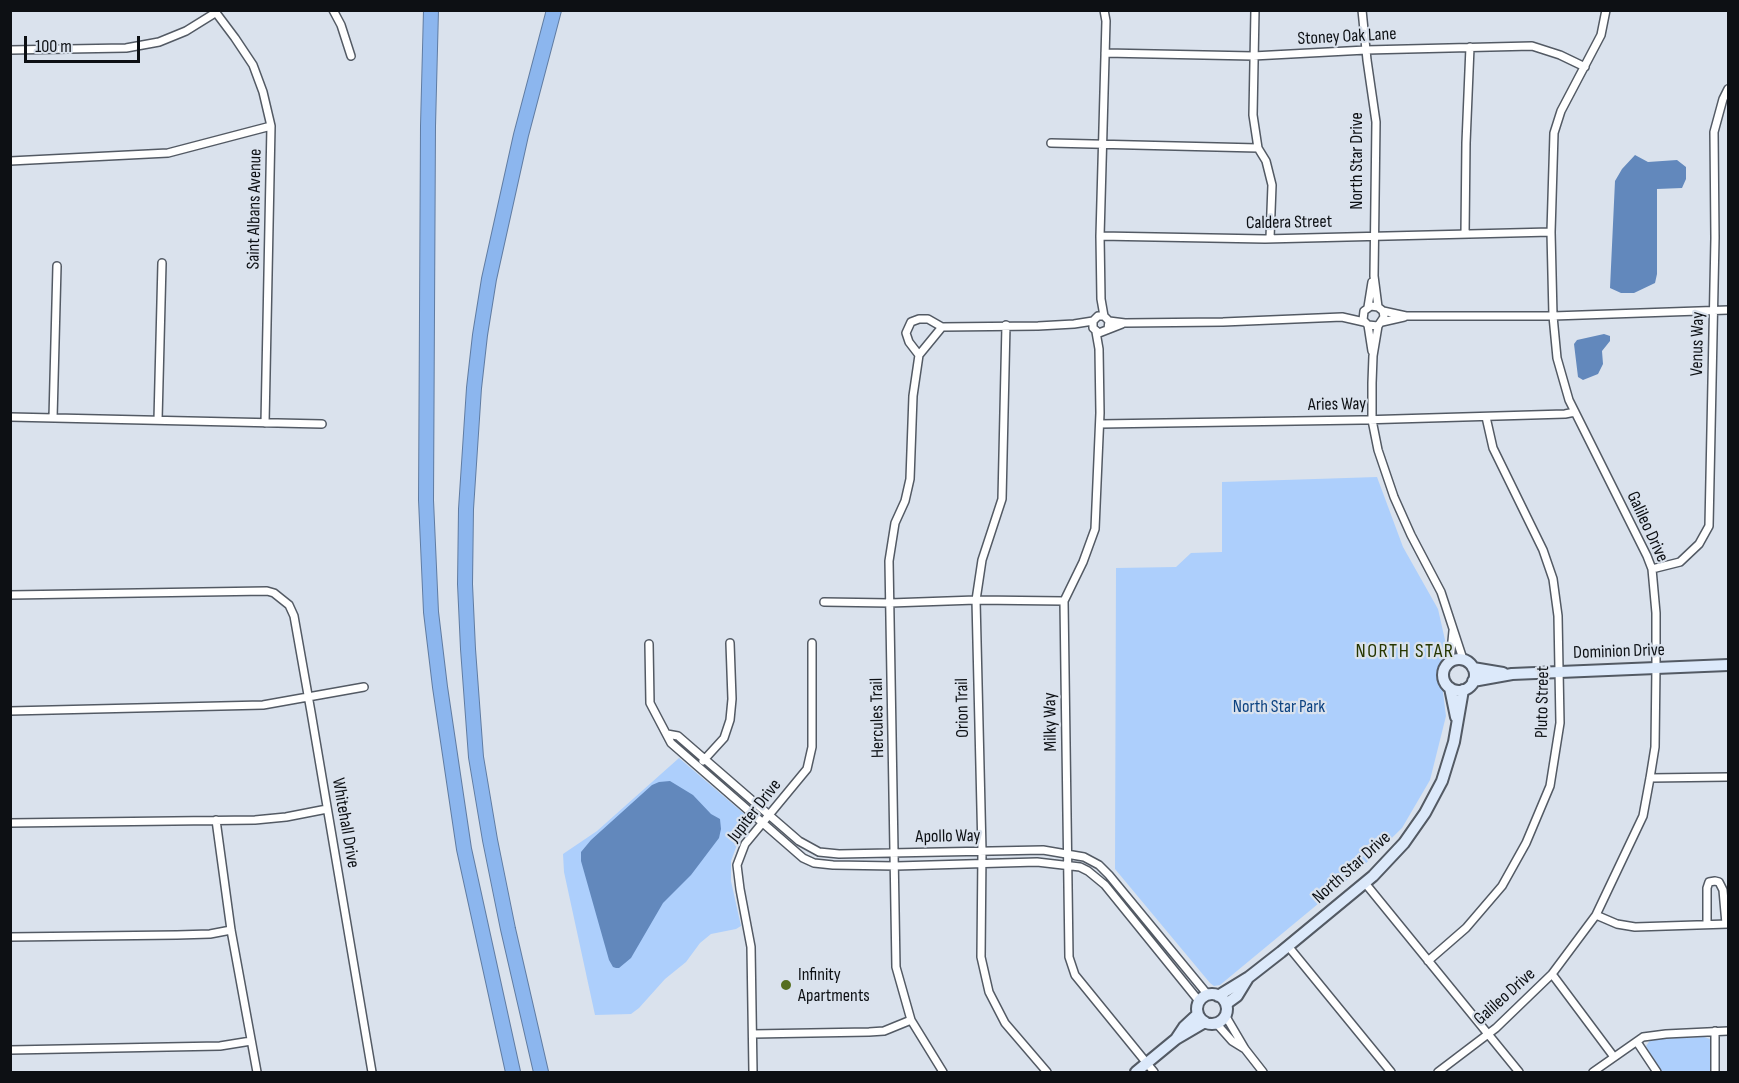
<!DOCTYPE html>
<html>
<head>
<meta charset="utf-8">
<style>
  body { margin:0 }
  #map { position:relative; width:1739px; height:1083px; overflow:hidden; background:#dae2ed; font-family:"Sofia Sans Condensed",sans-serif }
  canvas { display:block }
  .frame { position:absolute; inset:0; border:12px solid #0d1014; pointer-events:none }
  .scale { position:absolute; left:24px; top:36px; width:116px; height:27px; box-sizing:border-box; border:3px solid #0d1014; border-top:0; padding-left:8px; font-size:18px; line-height:21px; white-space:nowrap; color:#0d1014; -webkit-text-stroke:4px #dae2ed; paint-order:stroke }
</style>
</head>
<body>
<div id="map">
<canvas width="1739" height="1083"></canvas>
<div class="frame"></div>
<div class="scale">100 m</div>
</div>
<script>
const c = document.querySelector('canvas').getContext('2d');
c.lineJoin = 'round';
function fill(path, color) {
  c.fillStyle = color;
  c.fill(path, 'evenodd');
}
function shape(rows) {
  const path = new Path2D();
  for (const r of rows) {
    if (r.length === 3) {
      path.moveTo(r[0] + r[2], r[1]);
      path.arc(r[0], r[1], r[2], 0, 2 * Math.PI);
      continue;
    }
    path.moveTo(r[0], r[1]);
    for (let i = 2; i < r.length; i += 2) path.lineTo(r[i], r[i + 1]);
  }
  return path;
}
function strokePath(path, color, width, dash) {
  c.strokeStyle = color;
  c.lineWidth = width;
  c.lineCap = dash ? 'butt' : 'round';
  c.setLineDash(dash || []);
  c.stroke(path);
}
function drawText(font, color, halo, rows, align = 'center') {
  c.font = font + ' "Sofia Sans Condensed",sans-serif';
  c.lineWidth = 4.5;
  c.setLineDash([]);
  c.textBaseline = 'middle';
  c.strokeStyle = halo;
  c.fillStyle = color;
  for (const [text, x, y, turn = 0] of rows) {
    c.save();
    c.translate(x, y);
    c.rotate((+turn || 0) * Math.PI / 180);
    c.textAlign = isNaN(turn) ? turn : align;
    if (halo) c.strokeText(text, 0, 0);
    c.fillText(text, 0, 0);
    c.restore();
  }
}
fill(shape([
  [1377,477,1403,547,1438,609,1445,640,1441,677,1446,716,1430,780,1402,828,1359,870,1220,985,1214,986,1210,983,1115,869,1116,568,1176,567,1191,553,1222,552,1222,482],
  [679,758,749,818,750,825,738,842,731,861,731,881,741,926,736,929,711,934,700,943,686,962,665,979,639,1008,631,1014,595,1015,564,872,563,854,597,831],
  [1704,1037,1710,1039,1711,1044,1712,1072,1661,1072,1646,1046,1651,1039]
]), '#adcffc');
fill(shape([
  [1635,155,1648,162,1677,160,1686,167,1686,179,1682,188,1657,189,1657,274,1655,283,1634,293,1621,293,1610,288,1615,181,1622,169],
  [1604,334,1610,336,1610,341,1602,351,1603,364,1598,374,1583,380,1578,377,1574,344,1577,340],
  [670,781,693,795,711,814,720,819,721,829,719,838,691,875,663,903,631,958,619,968,616,968,613,967,609,960,581,861,581,852,591,840,652,785,659,782]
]), '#6288bc');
const street = shape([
  [214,10,235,38,253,65,263,92,271,126,265,423],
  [333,10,341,25,351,56],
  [1255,10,1253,115,1258,148,1266,161,1272,185,1270,238],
  [1362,10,1367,60,1376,122,1374,276,1378,307,1383,311,1384,317,1378,326,1368,325,1363,320,1364,311,1371,306,1378,307],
  [10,50,126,48,159,42,186,31,215,13],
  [1105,53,1253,56,1366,50,1532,46,1560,55,1585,67],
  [1051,143,1258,148],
  [10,161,168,153,271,126],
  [1465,234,1466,143,1470,47],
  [1100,236,1265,239,1551,232],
  [1368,307,1372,282],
  [1383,311,1406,316,1553,316,1728,310],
  [1104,316,1101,299,1100,236,1106,21,1104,10],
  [1109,321,1125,323,1223,322,1342,317,1364,322],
  [1382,322,1404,317],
  [1006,325,1002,499,982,560,976,600,982,851,981,957,989,992,1005,1023,1047,1072],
  [1368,325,1372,351],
  [1378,326,1373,356,1372,383,1372,420,1378,450,1394,497,1411,535,1441,592,1463,659],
  [1108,329,1109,321,1104,316,1098,316,1093,321,1093,328,1099,333,1122,324],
  [1096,332,1099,349,1100,413,1095,529,1083,562,1064,601,1069,957,1075,975,1154,1072],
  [919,355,913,396,910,479,905,501,895,523,889,561,896,967,911,1020,943,1072],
  [919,355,909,342,906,333,911,322,919,319,928,319,942,327,1038,326,1074,324,1093,321],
  [919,355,942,327],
  [10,417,322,424],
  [53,418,57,266],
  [158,420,162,263],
  [1100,424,1361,420,1565,414,1575,412],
  [1652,569,1680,562,1699,544,1709,526,1715,238,1714,132,1723,99,1728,89],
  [10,595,267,591,274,593,289,605,294,616,311,712,372,1072],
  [824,602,890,603,976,600,1064,601],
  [649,644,650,703,671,743,803,858,814,863,833,865,896,866,1037,862,1080,867,1088,871,1105,885,1199,1001],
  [1450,661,1453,631],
  [10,711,263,705,364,687],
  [667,734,678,736,799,841,819,852,839,854,1043,850,1084,857,1099,865,1109,875,1208,995],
  [703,761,724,738,730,720,732,699,730,643],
  [1650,778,1728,777],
  [216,820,231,930,257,1072],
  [10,823,255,820,286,817,327,809],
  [1365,883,1519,1072],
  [1596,915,1617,924,1635,927,1728,924],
  [1707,924,1707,888,1709,882,1715,881,1719,882,1723,890,1726,924],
  [10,937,177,935,210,934,231,930],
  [1288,946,1391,1072],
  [1428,961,1466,928,1502,886,1526,843,1550,786,1560,723,1558,616,1553,579,1543,550,1493,448,1486,417],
  [1552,974,1614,1057],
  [1225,1015,1245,1049,1263,1072],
  [1216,1023,1232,1041,1245,1049],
  [753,1034,869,1032,884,1031,911,1020],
  [1637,1042,1657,1072],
  [10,1050,220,1046,251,1041],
  [753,1072,751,947,740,889,737,865,745,844,807,769,812,747,812,643],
  [1438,1072,1496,1028,1552,974,1596,915,1643,816,1650,778,1655,747,1656,667,1656,613,1652,569,1647,556,1569,400,1557,358,1553,316,1551,232,1554,133,1561,111,1601,35,1606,10],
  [1593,1072,1643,1037,1666,1034,1728,1031],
  [1715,1072,1715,1031]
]);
const secondary = shape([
  [1459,675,16],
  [1473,668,1503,673],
  [1473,681,1512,674,1728,665],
  [1450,688,1456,717],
  [1212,1009,15],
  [1218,996,1249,977,1281,952,1373,876,1404,843,1425,813,1442,781,1454,742,1463,690],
  [1226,1004,1237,996,1248,978],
  [1176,1039,1184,1027,1198,1014],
  [1136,1072,1176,1039,1205,1022]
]);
const highway = shape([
  [431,10,428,126,426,500,431,612,440,687,464,849,513,1072],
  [541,1072,508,929,490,840,476,757,468,649,465,584,466,509,474,388,480,335,489,279,521,135,554,10]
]);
strokePath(street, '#535a64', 10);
strokePath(secondary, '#535a64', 14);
strokePath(highway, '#607ca2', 16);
strokePath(street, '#fff', 7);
strokePath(secondary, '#dce9fa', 10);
strokePath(highway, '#8cb6ee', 14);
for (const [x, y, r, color] of [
  [786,985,6,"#556e1f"]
]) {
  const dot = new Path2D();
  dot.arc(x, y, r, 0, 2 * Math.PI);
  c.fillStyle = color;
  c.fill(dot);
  strokePath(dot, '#dae2ed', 2);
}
drawText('18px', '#0d1014', '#dae2ed', [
  ["Stoney Oak Lane",1347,37,-3],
  ["North Star Drive",1357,161,-90],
  ["Saint Albans Avenue",255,209,-89],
  ["Caldera Street",1289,223,-1],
  ["Venus Way",1698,344,-89],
  ["Aries Way",1337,405,-1],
  ["Galileo Drive",1647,527,65],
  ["Dominion Drive",1619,652,-2],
  ["Pluto Street",1543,702,-89],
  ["Orion Trail",963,708,-91],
  ["Hercules Trail",878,718,-91],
  ["Milky Way",1051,722,-91],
  ["Jupiter Drive",755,811,-52],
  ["Whitehall Drive",345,823,80],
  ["Apollo Way",948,837,-1],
  ["North Star Drive",1352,868,-42],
  ["Galileo Drive",1505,997,-42]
]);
drawText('18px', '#0c4281', '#dae2ed', [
  ["North Star Park",1279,707]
]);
drawText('18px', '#0d1014', '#dae2ed', [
  ["Infinity",798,975],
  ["Apartments",798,996]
], 'left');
c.letterSpacing = '1.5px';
drawText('20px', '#263600', '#dae2ed', [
  ["NORTH STAR",1405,652]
]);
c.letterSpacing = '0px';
</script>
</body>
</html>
